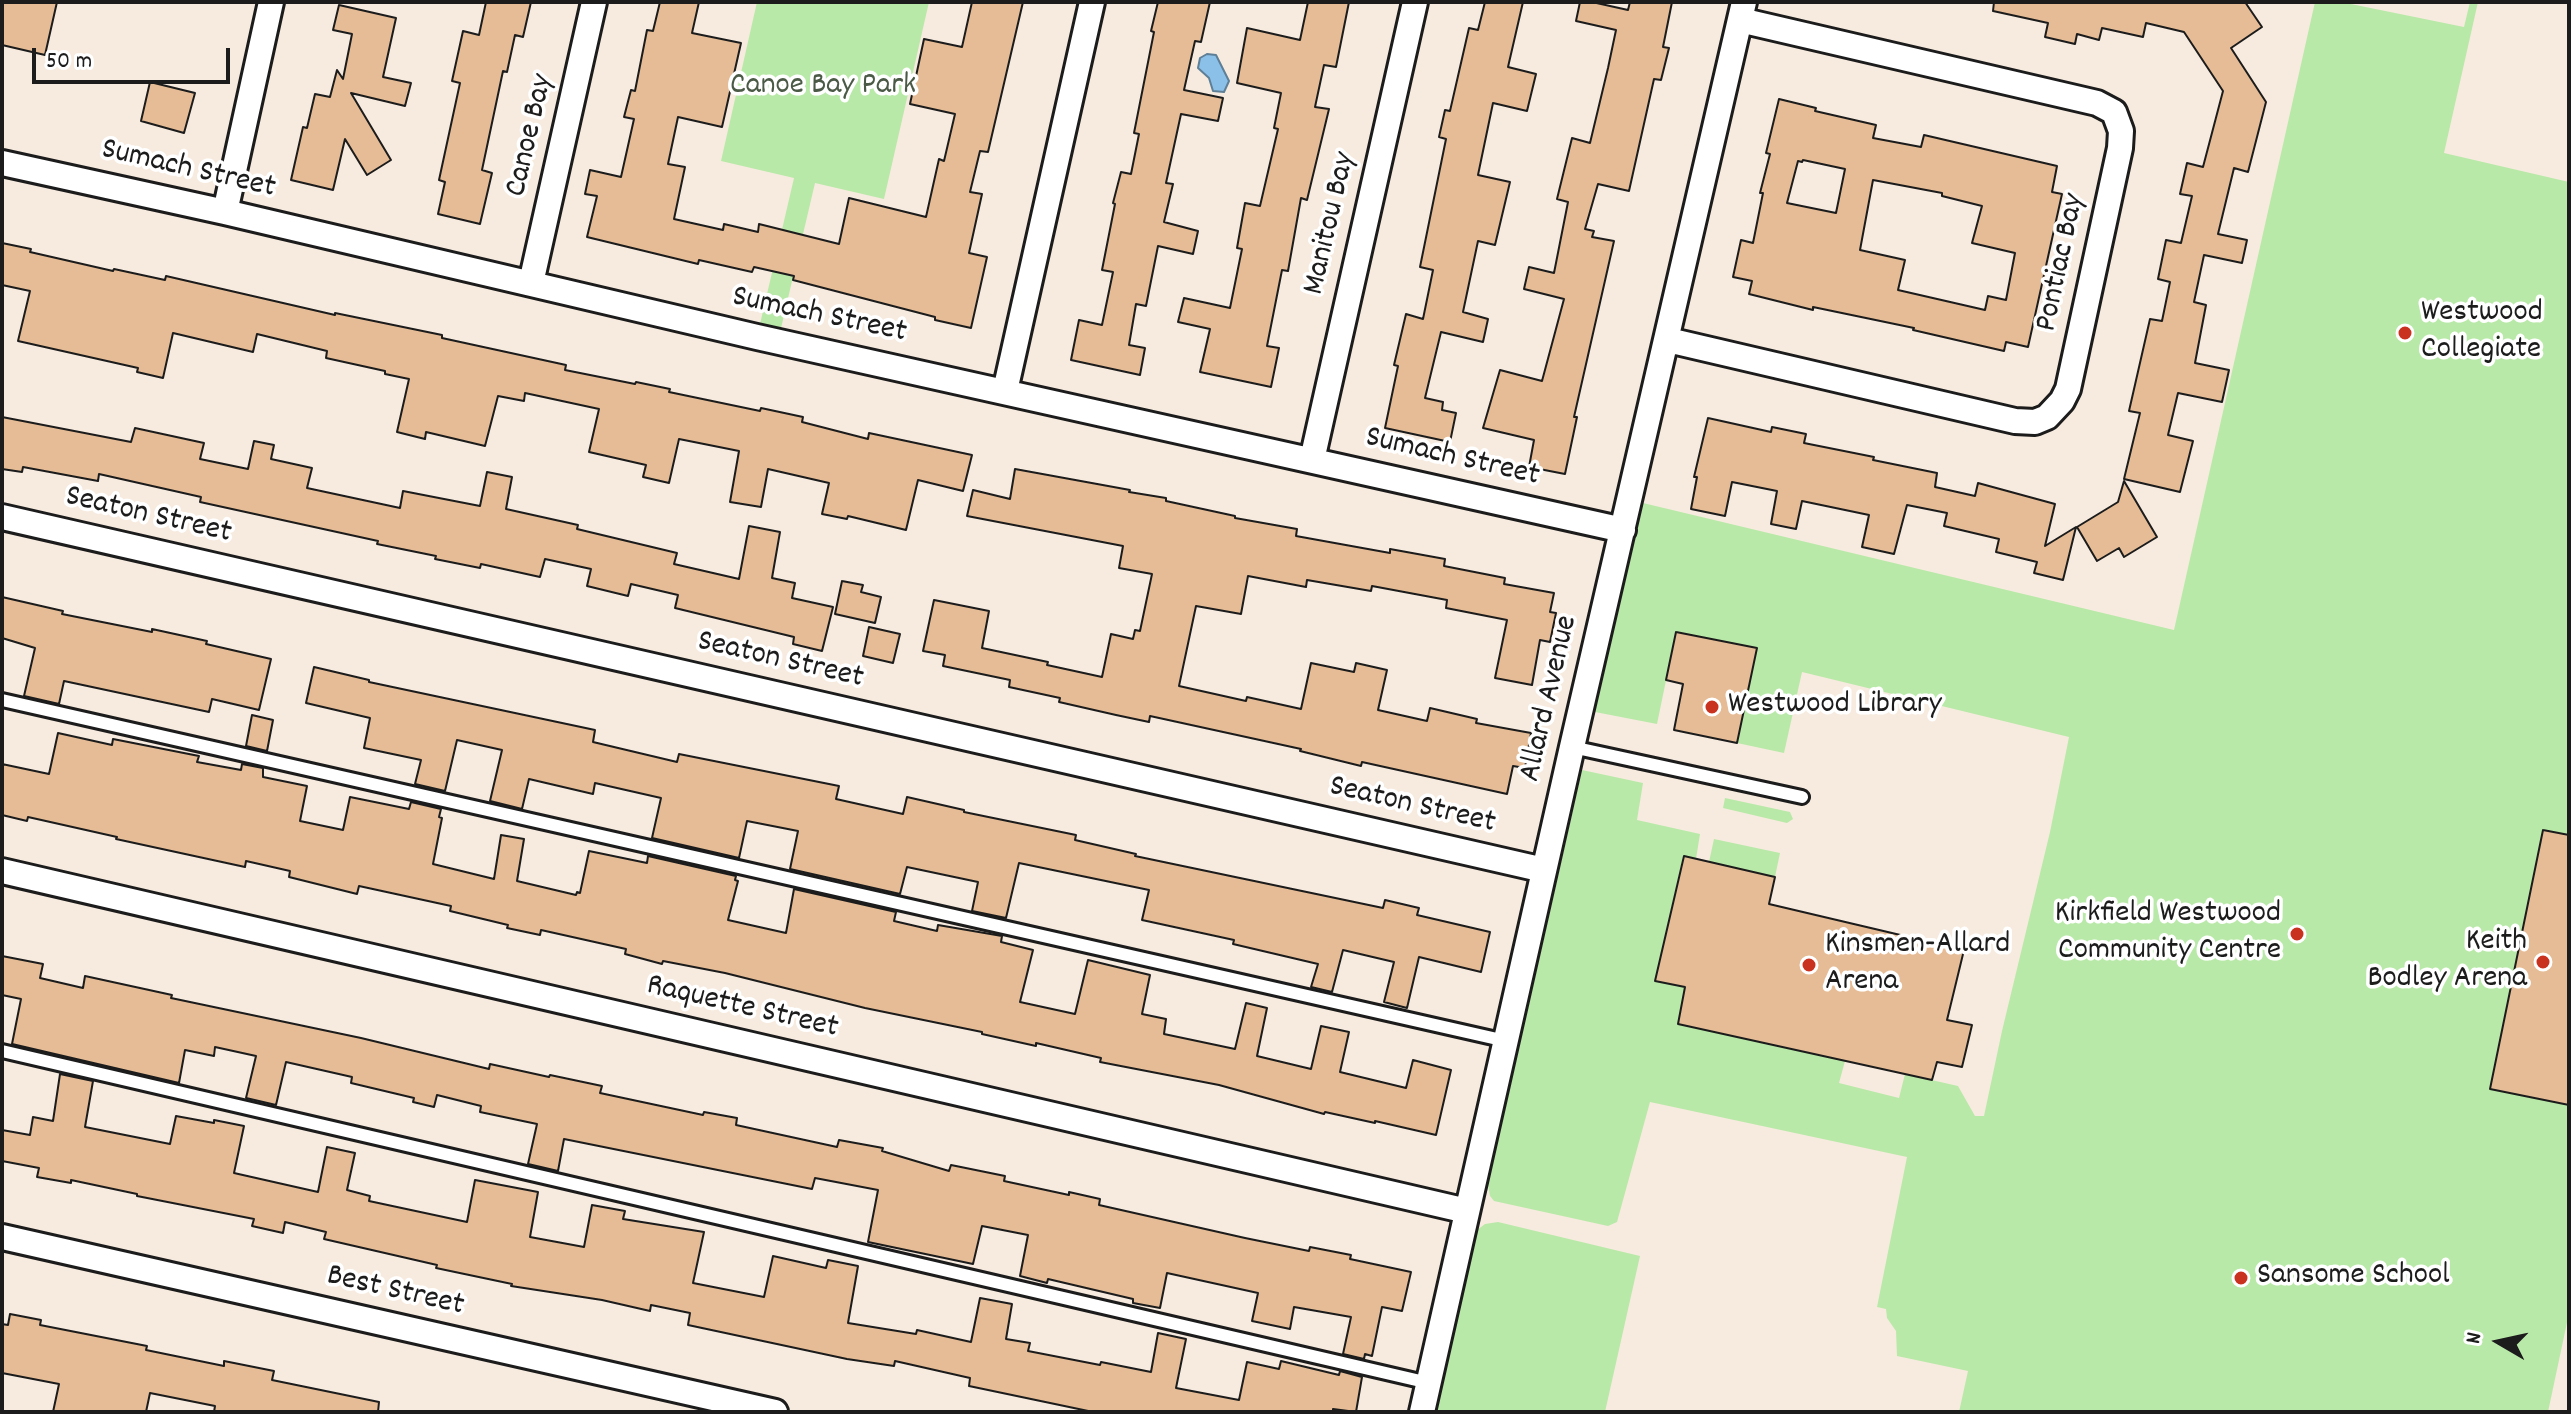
<!DOCTYPE html>
<html>
<head>
<meta charset="utf-8">
<style>
  body { margin:0 }
  #map { position:relative; width:2571px; height:1414px; overflow:hidden; background:#f7ebdf; font-family:Dekko,sans-serif }
  canvas { display:block }
  .frame { position:absolute; inset:0; border:4px solid #1c1c1c; pointer-events:none }
  .north { position:absolute; left:2459px; top:1302px; width:80px; height:80px; -webkit-text-stroke:6px #fff; paint-order:stroke; rotate:279deg; font-size:22px; font-weight:700; line-height:32px; text-align:center; color:#1c1c1c }
  .north::after { content:''; display:block; margin:auto; width:28px; height:36px; background:#1c1c1c; clip-path:polygon(50% 0,100% 100%,50% 72%,0 100%) }
  .scale { position:absolute; left:32px; top:48px; width:198px; height:36px; box-sizing:border-box; border:4px solid #1c1c1c; border-top:0; padding-left:10px; font-size:24px; line-height:28px; white-space:nowrap; color:#1c1c1c; -webkit-text-stroke:6px #fff; paint-order:stroke }
</style>
</head>
<body>
<div id="map">
<canvas width="2571" height="1414"></canvas>
<div class="frame"></div>
<div class="north">N</div>
<div class="scale">50 m</div>
</div>
<script>
const c = document.querySelector('canvas').getContext('2d');
c.lineJoin = 'round';
function fill(path, color) {
  c.fillStyle = color;
  c.fill(path, 'evenodd');
}
function shape(rows) {
  const path = new Path2D();
  for (const r of rows) {
    path.moveTo(r[0], r[1]);
    for (let i = 2; i < r.length; i += 2) path.lineTo(r[i], r[i + 1]);
  }
  return path;
}
function strokePath(path, color, width, dash) {
  c.strokeStyle = color;
  c.lineWidth = width;
  c.lineCap = dash ? 'butt' : 'round';
  c.setLineDash(dash || []);
  c.stroke(path);
}
function drawText(font, color, halo, rows, align = 'center') {
  c.font = font + ' Dekko,sans-serif';
  c.lineWidth = 7;
  c.setLineDash([]);
  c.textBaseline = 'middle';
  c.strokeStyle = halo;
  c.fillStyle = color;
  for (const [text, x, y, turn = 0] of rows) {
    c.save();
    c.translate(x, y);
    c.rotate((+turn || 0) * Math.PI / 180);
    c.textAlign = isNaN(turn) ? turn : align;
    if (halo) c.strokeText(text, 0, 0);
    c.fillText(text, 0, 0);
    c.restore();
  }
}
fill(shape([
  [757,2,929,2,884,199,815,183,778,341,757,337,794,178,721,161],
  [2315,2,2341,2,2464,27,2470,2,2478,2,2444,153,2569,182,2569,1313,2548,1412,1959,1412,1968,1371,1897,1356,1896,1331,1887,1318,1886,1309,1877,1307,1907,1157,1650,1102,1617,1222,1608,1226,1494,1201,1490,1196,1488,1185,1582,770,1643,783,1637,820,1700,834,1696,859,1683,857,1655,980,1685,987,1678,1024,1845,1061,1839,1083,1899,1098,1905,1074,1958,1086,1975,1116,1984,1116,2002,1031,2050,832,2069,737,1802,672,1784,753,1737,743,1757,648,1676,632,1657,724,1595,712,1643,503,2174,630],
  [1725,798,1790,812,1793,819,1787,823,1723,808],
  [1714,839,1780,853,1775,877,1709,862],
  [1498,1222,1640,1256,1605,1412,1436,1412,1477,1230,1485,1224]
]), '#b9e9a8');
const water = shape([
  [1207,54,1216,55,1229,81,1224,92,1213,91,1209,78,1198,68,1200,58,1207,54]
]);
fill(water, '#8bc1e9');
strokePath(water, '#5f7f97', 2);
const building = shape([
  [2,2,57,2,45,55,2,45,2,2],
  [486,2,531,2,523,37,515,35,507,72,503,71,482,170,492,173,480,224,438,214,445,182,439,180,460,83,452,81,463,31,479,35,486,2],
  [660,2,699,2,692,33,741,43,722,127,678,117,668,164,685,167,674,219,723,230,724,224,758,232,759,224,839,244,849,198,926,217,939,159,944,161,955,114,910,104,924,39,962,47,972,2,1023,2,988,152,980,151,970,192,982,194,969,253,987,257,971,328,935,320,935,317,793,280,794,276,754,267,752,272,699,260,698,264,587,237,597,196,585,194,590,170,621,177,634,119,624,117,631,90,635,91,647,30,653,31,660,2],
  [1158,2,1210,2,1201,42,1195,41,1184,90,1223,98,1218,121,1181,114,1166,183,1173,184,1164,222,1198,231,1193,254,1158,246,1146,306,1136,304,1129,345,1145,348,1140,375,1071,360,1079,320,1102,325,1113,272,1102,270,1115,204,1113,203,1121,172,1131,174,1139,134,1134,133,1154,32,1151,31,1158,2],
  [1308,2,1349,2,1336,67,1324,65,1315,107,1329,109,1307,200,1301,198,1288,271,1282,270,1267,346,1279,348,1271,387,1200,372,1210,329,1178,322,1184,298,1230,308,1242,249,1237,248,1245,203,1260,206,1278,129,1274,128,1281,93,1237,83,1247,28,1300,40,1308,2],
  [1485,2,1523,2,1508,67,1536,74,1527,111,1493,103,1478,175,1510,182,1495,245,1478,241,1463,312,1488,319,1483,342,1441,332,1425,398,1443,402,1442,410,1456,413,1450,442,1385,428,1398,366,1394,365,1406,314,1423,319,1433,270,1420,267,1446,139,1439,137,1445,110,1450,111,1469,28,1478,30,1485,2],
  [1580,2,1592,2,1628,10,1630,2,1672,2,1663,47,1669,48,1661,80,1654,79,1629,191,1598,184,1585,229,1594,231,1592,237,1614,241,1574,417,1577,417,1565,474,1529,467,1534,440,1483,428,1500,370,1542,381,1564,299,1524,289,1529,267,1554,273,1568,202,1557,199,1572,138,1590,143,1608,68,1616,30,1576,21,1580,2],
  [1994,2,2245,2,2262,27,2231,48,2266,102,2248,172,2234,168,2218,234,2247,240,2242,263,2204,255,2194,302,2206,305,2195,363,2229,370,2222,402,2178,393,2168,435,2193,441,2180,492,2124,479,2140,413,2129,411,2150,319,2162,321,2170,282,2158,279,2166,240,2181,243,2192,196,2180,194,2187,163,2203,167,2223,91,2184,32,2146,23,2143,37,2102,28,2099,40,2077,34,2075,44,2045,37,2048,23,1993,11,1994,2],
  [339,5,396,18,383,77,411,83,405,106,351,93,391,160,367,175,345,139,333,190,291,180,303,127,307,128,315,94,330,97,337,70,343,79,352,34,333,30,339,5],
  [150,82,195,93,184,133,141,121,150,82],
  [1779,99,1816,108,1815,111,1876,125,1873,138,1921,147,1924,135,2057,166,2052,192,2062,194,2028,347,2006,342,2004,351,1913,330,1914,328,1813,307,1813,310,1749,294,1752,281,1733,277,1741,240,1753,243,1763,193,1760,193,1770,154,1766,153,1779,99],
  [1803,160,1845,169,1836,213,1787,203,1798,161,1802,162,1803,160],
  [1873,180,1942,193,1942,196,1982,206,1972,243,2015,253,2006,300,1988,296,1985,310,1898,290,1905,260,1860,250,1873,180],
  [2,243,31,249,30,252,113,271,114,269,165,280,166,276,335,315,335,313,442,335,442,338,566,365,565,370,635,384,636,382,670,389,669,392,760,411,761,408,803,417,802,422,868,439,869,433,972,455,963,491,918,480,906,530,848,516,847,519,822,514,829,483,768,469,761,507,730,502,739,451,679,439,669,483,643,477,646,465,589,452,599,409,525,393,524,401,498,396,485,446,426,432,425,439,397,432,409,379,385,374,385,371,326,358,327,351,257,334,253,352,173,333,163,378,137,372,138,368,18,341,30,291,2,285,2,243],
  [2,417,131,442,135,428,204,443,200,459,248,469,254,441,274,445,271,459,312,468,307,488,400,508,403,491,480,506,487,472,512,477,506,509,578,525,577,529,677,553,674,564,739,579,749,526,780,532,772,578,795,583,792,598,833,607,822,651,793,644,794,637,675,608,678,595,631,584,628,596,587,586,591,569,545,559,540,577,481,564,480,568,435,559,436,556,377,544,378,541,200,502,201,497,99,474,98,481,23,467,22,472,2,469,2,417],
  [1708,418,1771,432,1772,427,1806,434,1804,443,1874,457,1873,460,1937,473,1935,487,1975,496,1978,483,2055,504,2045,546,2076,527,2063,580,2034,573,2037,562,1996,552,1999,539,1944,526,1947,513,1907,505,1894,554,1862,547,1869,515,1802,501,1796,529,1771,524,1777,491,1732,482,1725,516,1691,509,1697,477,1694,477,1708,418],
  [1015,469,1130,490,1129,492,1166,498,1166,501,1235,516,1235,518,1297,529,1296,536,1390,553,1390,549,1445,559,1444,566,1505,578,1504,584,1554,593,1550,612,1556,613,1550,642,1540,640,1532,685,1495,678,1507,620,1446,608,1447,600,1372,586,1371,591,1307,580,1306,587,1248,576,1241,614,1196,606,1179,686,1246,701,1247,697,1301,709,1311,663,1354,672,1356,663,1387,670,1378,710,1427,721,1430,708,1477,719,1476,723,1531,733,1525,768,1513,766,1507,794,1362,762,1361,766,1300,751,1301,749,1150,716,1149,722,1116,715,1059,702,1060,698,1009,687,1010,680,943,666,945,655,923,651,934,600,989,611,982,648,1048,662,1047,665,1102,677,1111,634,1133,639,1135,630,1140,631,1152,574,1119,568,1123,546,967,516,973,490,1010,499,1015,469],
  [2124,481,2157,537,2124,557,2119,548,2097,561,2077,527,2118,502,2124,481],
  [842,581,863,585,861,592,881,597,875,623,835,614,842,581],
  [2,597,63,611,62,614,152,632,152,629,207,641,206,644,271,659,259,710,212,699,209,712,64,681,59,704,24,696,35,648,2,638,2,597],
  [869,627,900,634,893,663,863,656,869,627],
  [1676,632,1757,648,1737,743,1674,730,1683,684,1666,680,1676,632],
  [314,667,369,680,369,682,595,730,593,742,677,762,679,754,839,786,836,799,903,814,907,797,964,810,964,812,1076,835,1075,840,1136,854,1135,856,1383,908,1385,900,1419,908,1417,915,1490,932,1481,972,1419,957,1407,1008,1384,1002,1394,962,1343,950,1332,992,1311,987,1318,964,1233,944,1234,940,1142,920,1149,890,1019,863,1006,918,972,911,978,882,907,867,900,894,790,869,798,831,747,821,739,858,652,838,661,798,595,783,593,794,529,779,522,809,490,801,502,750,457,740,445,791,415,784,421,760,364,748,370,718,306,703,314,667],
  [252,715,273,720,267,751,246,746,252,715],
  [58,733,112,745,113,739,199,756,197,762,241,770,242,764,263,768,263,777,307,786,300,821,343,830,350,797,409,809,411,802,441,809,439,817,442,818,433,864,494,879,501,835,524,839,517,881,576,895,577,892,580,893,589,851,647,863,648,856,736,876,735,880,738,881,728,920,786,933,794,889,896,912,894,921,937,931,938,925,1002,936,1001,942,1033,950,1020,1002,1075,1014,1088,960,1150,975,1142,1014,1166,1019,1164,1034,1235,1049,1246,1003,1267,1008,1257,1056,1311,1069,1321,1026,1349,1032,1340,1072,1406,1088,1413,1060,1451,1070,1436,1135,1375,1121,1375,1123,1325,1112,1324,1114,1219,1085,1100,1062,1101,1058,1036,1043,1036,1046,982,1034,982,1032,865,1008,725,973,663,961,662,964,625,954,626,949,541,930,540,935,507,928,508,925,450,911,451,906,359,886,357,894,289,877,290,871,246,861,245,867,116,839,117,837,28,817,27,821,2,815,2,764,49,774,58,733],
  [2543,830,2569,835,2569,1105,2490,1089,2543,830],
  [1684,856,1775,877,1769,904,1964,950,1947,1020,1972,1025,1962,1067,1937,1062,1932,1080,1678,1024,1685,987,1655,981,1684,856],
  [2,956,43,964,40,978,83,988,85,976,172,995,171,998,361,1038,489,1069,490,1064,549,1077,550,1075,602,1086,600,1093,703,1115,704,1112,737,1118,736,1125,837,1147,839,1140,883,1148,882,1151,949,1171,951,1165,1005,1176,1004,1181,1069,1195,1069,1192,1100,1199,1099,1205,1245,1238,1309,1251,1310,1247,1351,1255,1350,1259,1411,1272,1402,1311,1382,1307,1372,1356,1365,1354,1364,1359,1343,1354,1351,1317,1294,1307,1290,1329,1252,1321,1258,1293,1167,1273,1160,1308,1133,1303,1133,1299,1048,1279,1047,1283,1020,1276,1028,1235,982,1226,973,1264,868,1242,878,1190,815,1178,812,1189,564,1139,558,1171,528,1164,537,1124,480,1112,481,1106,437,1095,434,1107,413,1102,414,1098,351,1083,352,1077,286,1062,276,1105,246,1098,256,1056,215,1047,214,1056,185,1050,179,1083,12,1044,21,999,2,995,2,956],
  [60,1074,93,1081,85,1127,170,1144,176,1116,214,1123,214,1120,244,1126,234,1173,318,1192,327,1147,355,1153,347,1190,370,1196,369,1201,467,1222,475,1180,538,1192,530,1237,584,1247,592,1205,625,1211,623,1219,704,1232,693,1283,764,1297,773,1256,826,1268,828,1260,858,1266,848,1323,916,1334,917,1330,971,1342,980,1298,1012,1304,1006,1339,1030,1343,1028,1351,1100,1365,1101,1362,1151,1372,1158,1333,1186,1339,1176,1388,1239,1400,1247,1362,1279,1369,1281,1361,1339,1375,1340,1371,1362,1377,1356,1412,1333,1409,1333,1412,1093,1412,969,1386,970,1378,895,1361,894,1366,847,1359,688,1325,690,1313,651,1305,650,1311,602,1300,511,1286,512,1284,436,1268,437,1265,324,1239,326,1232,285,1222,283,1233,252,1226,254,1219,137,1196,137,1194,71,1180,71,1183,37,1177,39,1168,2,1161,2,1130,30,1135,33,1117,53,1121,60,1074],
  [10,1314,41,1320,40,1325,147,1346,146,1350,224,1366,224,1361,274,1371,272,1380,379,1402,378,1412,214,1412,215,1406,150,1393,146,1412,53,1412,59,1384,2,1373,2,1324,8,1325,10,1314]
]);
fill(building, '#e5bc95');
strokePath(building, '#1c1c1c', 2);
const lane = shape([
  [2,700,1506,1041],
  [1572,747,1802,797],
  [2,1051,1429,1383]
]);
const street = shape([
  [2,163,225,212,757,337,1623,530],
  [225,212,271,2],
  [531,283,594,2],
  [1668,340,2015,421,2035,422,2047,417,2062,401,2068,389,2120,148,2121,131,2114,112,2097,103,1740,20],
  [1005,391,1092,2],
  [1312,460,1415,2],
  [2,517,1544,870],
  [2,871,1467,1211],
  [2,1237,775,1412],
  [1422,1412,1572,747,1744,2]
]);
strokePath(lane, '#1c1c1c', 18);
strokePath(street, '#1c1c1c', 30);
strokePath(lane, '#fff', 12);
strokePath(street, '#fff', 24);
for (const [x, y, r, color] of [
  [2405,333,8,"#c8321e"],
  [1712,707,8,"#c8321e"],
  [2297,934,8,"#c8321e"],
  [2543,962,8,"#c8321e"],
  [1809,965,8,"#c8321e"],
  [2241,1278,8,"#c8321e"]
]) {
  const dot = new Path2D();
  dot.arc(x, y, r, 0, 2 * Math.PI);
  c.fillStyle = color;
  c.fill(dot);
  strokePath(dot, '#fff', 3);
}
drawText('32px', '#4b5a46', '#fff', [
  ["Canoe Bay Park",823,88]
]);
drawText('32px', '#1c1c1c', '#fff', [
  ["Canoe Bay",532,136,-77],
  ["Sumach Street",188,171,13],
  ["Manitou Bay",1332,224,-77],
  ["Pontiac Bay",2063,263,-78],
  ["Sumach Street",819,317,12],
  ["Sumach Street",1452,459,13],
  ["Seaton Street",148,517,13],
  ["Seaton Street",780,662,13],
  ["Allard Avenue",1551,699,-77],
  ["Seaton Street",1412,807,13],
  ["Raquette Street",742,1009,13],
  ["Best Street",395,1293,13]
]);
drawText('32px', '#1c1c1c', '#fff', [
  ["Westwood",2421,315],
  ["Collegiate",2421,352],
  ["Westwood Library",1728,707],
  ["Kirkfield Westwood",2281,916,"right"],
  ["Community Centre",2281,953,"right"],
  ["Keith",2527,944,"right"],
  ["Bodley Arena",2527,981,"right"],
  ["Kinsmen-Allard",1825,947],
  ["Arena",1825,984],
  ["Sansome School",2257,1278]
], 'left');
</script>
</body>
</html>
